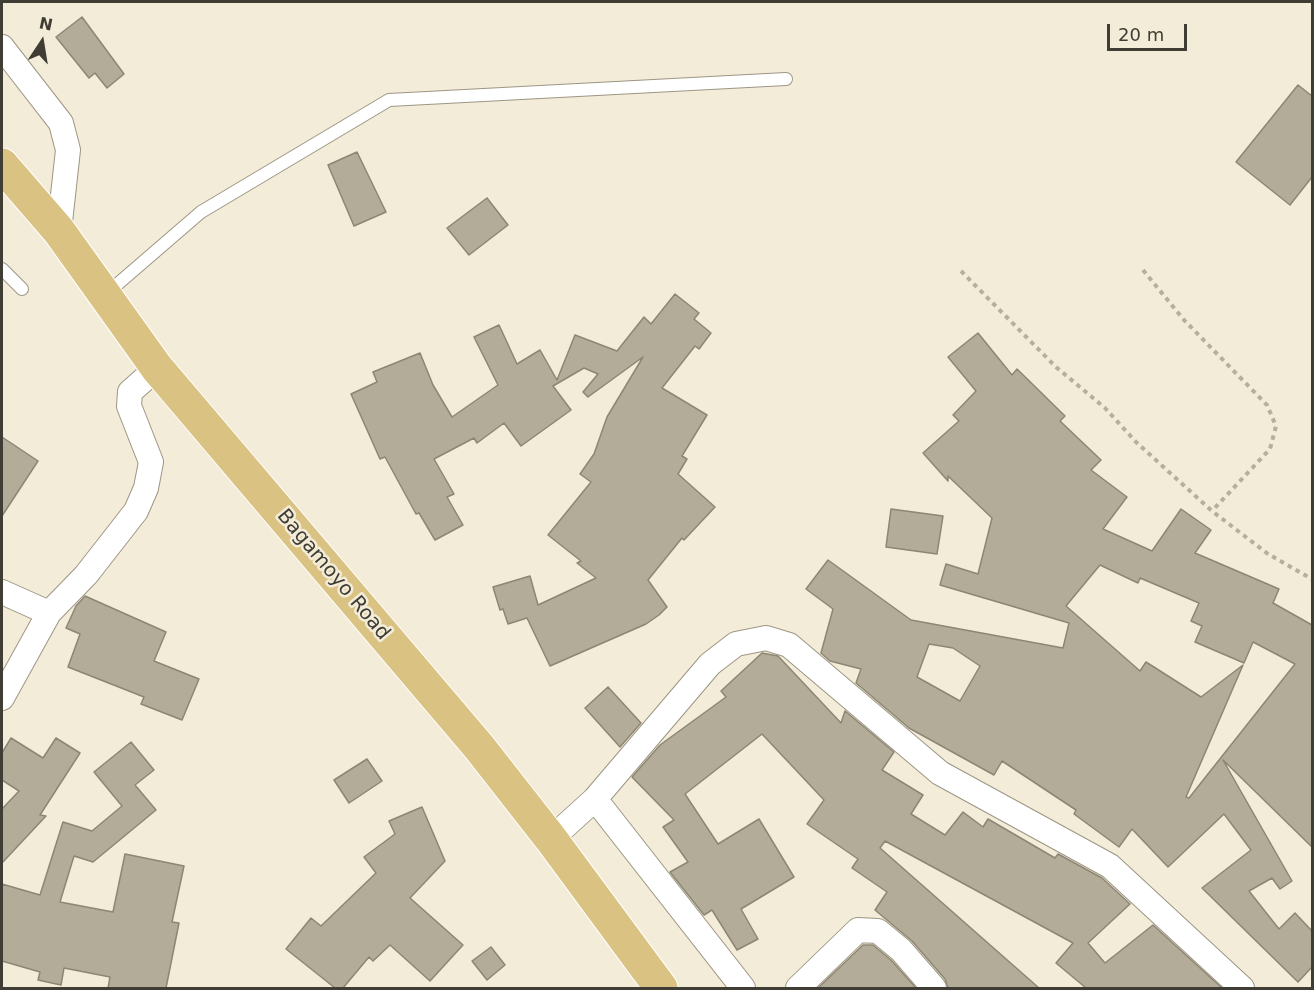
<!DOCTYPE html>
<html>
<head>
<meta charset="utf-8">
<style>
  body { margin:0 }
  #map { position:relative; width:1314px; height:990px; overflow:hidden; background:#f3ecd8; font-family:"DejaVu Sans",sans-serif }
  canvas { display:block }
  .frame { position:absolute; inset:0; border:3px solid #403d35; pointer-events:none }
  .north { position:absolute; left:12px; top:12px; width:60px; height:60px; -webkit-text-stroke:4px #f3ecd8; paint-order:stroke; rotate:12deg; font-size:16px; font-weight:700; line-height:24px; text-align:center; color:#403d35 }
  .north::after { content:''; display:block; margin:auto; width:21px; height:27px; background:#403d35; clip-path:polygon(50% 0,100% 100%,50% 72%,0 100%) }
  .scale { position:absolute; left:1107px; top:24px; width:80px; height:27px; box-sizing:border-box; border:3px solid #403d35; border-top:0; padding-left:8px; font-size:18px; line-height:21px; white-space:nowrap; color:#403d35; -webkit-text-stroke:4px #f3ecd8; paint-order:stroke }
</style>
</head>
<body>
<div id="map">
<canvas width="1314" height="990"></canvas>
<div class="frame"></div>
<div class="north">N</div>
<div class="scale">20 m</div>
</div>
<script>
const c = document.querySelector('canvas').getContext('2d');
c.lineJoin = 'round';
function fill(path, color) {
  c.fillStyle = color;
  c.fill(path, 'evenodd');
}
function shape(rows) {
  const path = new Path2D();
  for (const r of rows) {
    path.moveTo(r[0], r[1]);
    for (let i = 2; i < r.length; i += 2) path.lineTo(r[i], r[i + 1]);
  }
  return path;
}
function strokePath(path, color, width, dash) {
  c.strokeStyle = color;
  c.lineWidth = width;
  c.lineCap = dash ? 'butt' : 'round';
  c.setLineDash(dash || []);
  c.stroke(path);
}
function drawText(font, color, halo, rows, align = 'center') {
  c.font = font + ' "DejaVu Sans",sans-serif';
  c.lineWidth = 5;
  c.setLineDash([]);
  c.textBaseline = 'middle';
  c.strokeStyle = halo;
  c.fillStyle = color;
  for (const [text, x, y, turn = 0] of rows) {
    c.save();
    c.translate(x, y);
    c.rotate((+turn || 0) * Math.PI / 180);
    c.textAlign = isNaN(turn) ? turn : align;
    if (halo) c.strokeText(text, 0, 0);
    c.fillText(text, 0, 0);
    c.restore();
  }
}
const building = shape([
  [82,17,124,74,107,88,95,73,89,78,56,37,82,17],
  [1298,85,1312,96,1312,177,1290,205,1236,162,1298,85],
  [357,152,386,212,354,226,328,165,357,152],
  [487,198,508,225,469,255,447,228,487,198],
  [675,294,699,313,694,319,711,333,699,349,695,346,662,388,707,415,682,456,687,459,678,474,715,507,684,540,682,538,648,580,667,607,659,615,646,624,550,666,527,618,508,624,503,609,500,610,493,587,530,576,538,605,596,578,577,563,581,561,548,535,591,482,580,474,594,454,607,417,643,357,588,397,583,392,598,374,584,368,553,386,571,410,521,446,504,423,477,443,474,438,434,459,454,494,447,497,463,525,435,540,419,513,416,514,385,457,380,459,351,394,377,382,373,372,420,353,433,385,452,417,498,385,474,337,499,325,517,364,540,350,557,380,575,335,617,351,644,317,651,324,675,294],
  [978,333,1012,375,1017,369,1065,416,1060,421,1101,460,1091,470,1127,497,1103,529,1152,551,1181,509,1211,530,1195,553,1279,589,1273,603,1312,625,1312,847,1223,760,1292,881,1280,889,1272,878,1249,891,1279,929,1295,913,1312,931,1312,967,1298,982,1202,888,1251,850,1224,814,1168,867,1132,829,1119,847,1074,814,1076,810,1002,761,994,775,909,728,856,683,861,669,830,661,821,653,833,609,806,589,828,560,911,620,1063,648,1069,623,940,585,946,564,978,574,992,518,948,476,948,481,923,453,959,421,953,415,976,391,948,357,978,333],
  [1100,565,1138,583,1140,578,1199,603,1191,621,1202,626,1195,642,1244,663,1253,642,1295,664,1189,798,1186,797,1243,665,1201,697,1146,662,1140,671,1066,606,1100,565],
  [929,644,953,648,980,666,960,701,917,677,929,644],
  [2,437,38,461,2,516,2,437],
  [891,509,943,516,937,554,886,547,891,509],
  [85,596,166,632,154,661,199,679,182,720,141,704,144,697,68,667,80,634,66,628,76,606,85,596],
  [762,653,778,656,841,723,845,711,894,752,882,770,923,795,911,814,945,835,963,812,983,827,988,819,1055,858,1058,854,1102,878,1130,904,1088,943,1105,963,1153,925,1222,988,1086,988,1056,963,1073,943,885,841,880,848,1039,988,948,988,945,979,912,941,875,910,887,892,852,868,858,859,807,824,824,800,762,734,685,794,718,844,759,819,794,877,741,909,758,939,737,950,712,910,704,915,670,872,688,862,663,827,674,820,632,777,660,745,726,697,721,691,762,653],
  [608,687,641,723,620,747,585,708,608,687],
  [11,738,43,758,56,738,80,753,40,815,46,816,2,863,2,809,19,791,2,780,2,753,11,738],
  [131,742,154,770,135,785,156,810,93,862,74,856,60,902,113,912,125,854,184,866,172,922,179,923,166,988,108,988,110,977,64,968,61,985,38,980,40,972,2,961,2,884,40,895,63,822,92,831,122,806,94,772,131,742],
  [367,759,382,781,349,803,334,780,367,759],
  [422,807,445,861,410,898,463,945,430,981,390,945,373,961,369,957,343,988,335,988,286,949,311,918,321,926,376,873,364,857,395,834,389,821,422,807],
  [863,945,873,945,891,960,916,988,818,988,863,945],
  [491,947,505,965,487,980,472,961,491,947]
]);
fill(building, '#b3ac99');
strokePath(building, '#8d8674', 1.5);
const service = shape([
  [2,269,22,289],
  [106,294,201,212,389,100,786,79]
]);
const minor = shape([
  [2,47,61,123,68,150,59,231],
  [2,592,49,613],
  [2,698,49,613,86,575,136,511,146,488,151,462,129,406,130,392,157,368],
  [595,799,743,988],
  [551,839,595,799,710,664,736,644,766,638,789,645,940,773,1110,866,1242,988],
  [798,988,858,930,878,931,901,950,934,988]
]);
const trunk = shape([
  [2,165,59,231,157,368,479,747,551,839,661,988]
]);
strokePath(service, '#9d9684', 14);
strokePath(minor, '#9d9684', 26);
strokePath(trunk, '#fff', 35);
strokePath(shape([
  [1143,270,1184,320,1267,405,1276,426,1270,449,1212,511],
  [961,271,1056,367,1105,408,1136,442,1212,511,1268,554,1312,579]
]), '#b5af9f', 4, [4.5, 4.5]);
strokePath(service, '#fff', 12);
strokePath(minor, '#fff', 24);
strokePath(trunk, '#dac282', 33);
drawText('20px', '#403d35', '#f3ecd8', [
  ["Bagamoyo Road",333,575,50]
]);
</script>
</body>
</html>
